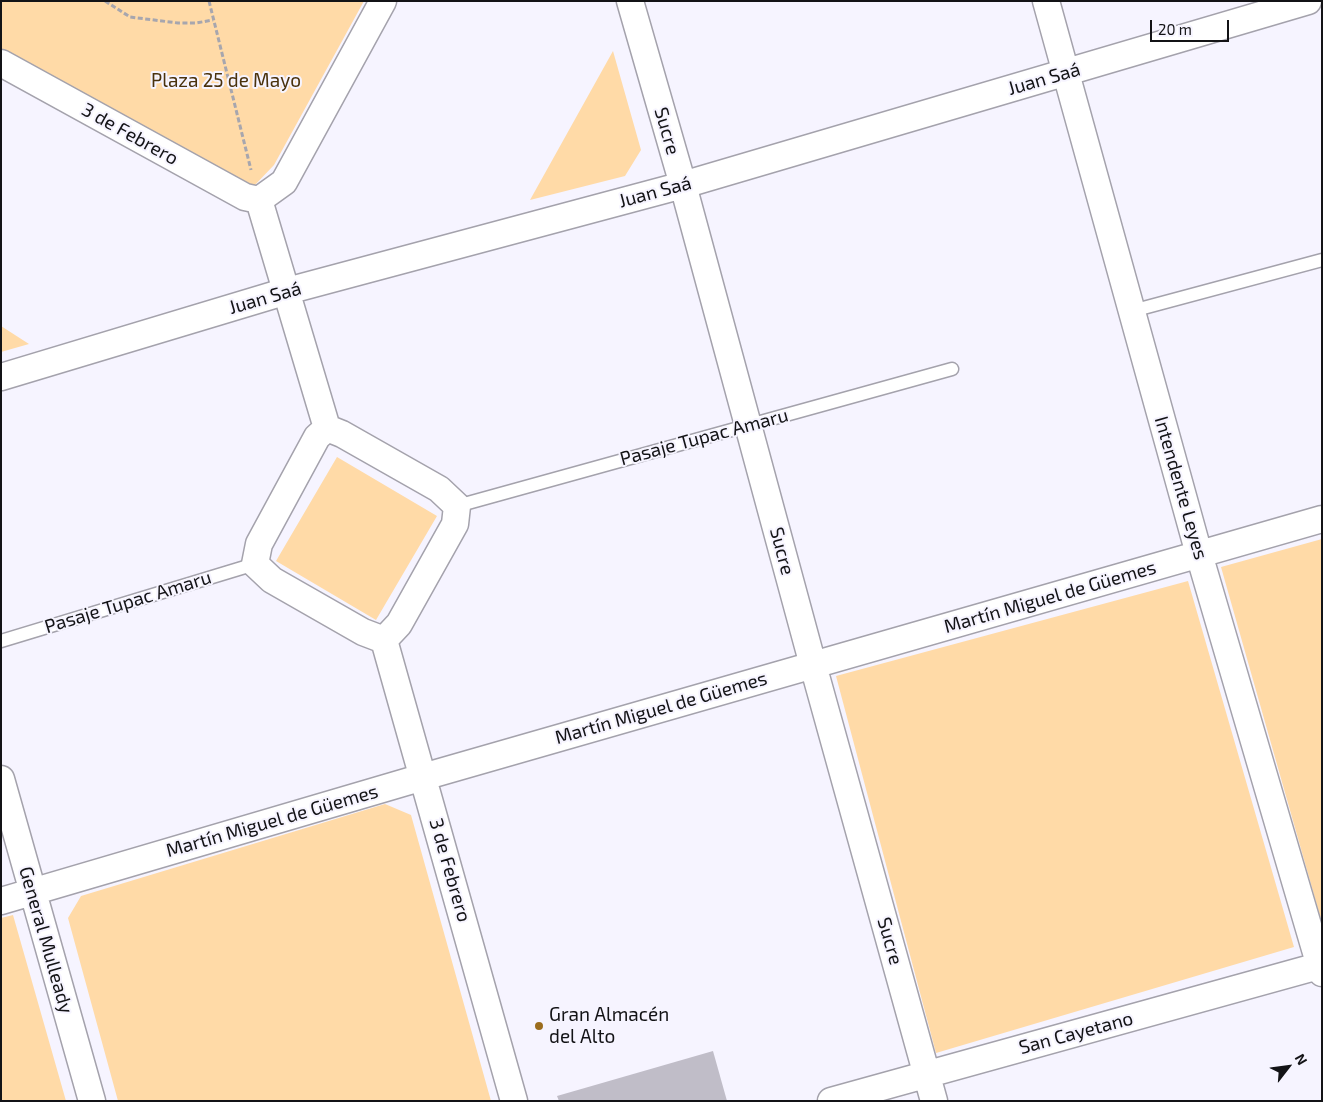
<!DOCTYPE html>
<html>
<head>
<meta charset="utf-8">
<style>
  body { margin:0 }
  #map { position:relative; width:1323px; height:1102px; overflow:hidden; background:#f6f4ff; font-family:"Exo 2",sans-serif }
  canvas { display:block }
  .frame { position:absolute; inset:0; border:2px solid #131316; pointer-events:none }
  .north { position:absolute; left:1263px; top:1042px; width:50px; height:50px; -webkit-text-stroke:4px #f6f4ff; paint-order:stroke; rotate:60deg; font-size:14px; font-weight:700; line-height:20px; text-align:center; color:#131316 }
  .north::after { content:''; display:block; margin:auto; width:18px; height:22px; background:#131316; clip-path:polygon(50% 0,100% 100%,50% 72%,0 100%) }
  .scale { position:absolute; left:1150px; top:20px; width:79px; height:22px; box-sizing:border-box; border:2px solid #131316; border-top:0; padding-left:6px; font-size:15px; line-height:18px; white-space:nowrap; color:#131316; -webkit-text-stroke:4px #f6f4ff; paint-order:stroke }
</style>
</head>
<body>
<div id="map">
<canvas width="1323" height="1102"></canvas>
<div class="frame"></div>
<div class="north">N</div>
<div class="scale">20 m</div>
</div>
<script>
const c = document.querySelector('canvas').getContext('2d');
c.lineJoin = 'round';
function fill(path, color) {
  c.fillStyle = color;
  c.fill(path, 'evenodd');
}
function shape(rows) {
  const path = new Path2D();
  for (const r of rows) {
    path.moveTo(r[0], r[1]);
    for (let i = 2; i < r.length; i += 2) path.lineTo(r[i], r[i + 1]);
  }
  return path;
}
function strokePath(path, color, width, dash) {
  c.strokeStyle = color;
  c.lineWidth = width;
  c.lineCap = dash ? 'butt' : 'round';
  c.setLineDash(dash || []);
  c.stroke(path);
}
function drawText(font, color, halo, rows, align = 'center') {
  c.font = font + ' "Exo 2",sans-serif';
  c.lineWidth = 4;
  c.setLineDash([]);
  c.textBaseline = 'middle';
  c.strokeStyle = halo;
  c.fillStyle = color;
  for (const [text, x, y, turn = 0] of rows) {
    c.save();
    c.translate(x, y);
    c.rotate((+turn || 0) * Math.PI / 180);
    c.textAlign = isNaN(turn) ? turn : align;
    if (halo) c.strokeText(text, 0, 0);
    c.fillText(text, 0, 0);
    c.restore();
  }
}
fill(shape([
  [1,1,364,1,274,165,254,186,225,173,1,50],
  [613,51,641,150,625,176,530,200],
  [1,326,29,344,1,352],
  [337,457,437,516,376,620,276,561],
  [1322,539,1322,923,1221,567],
  [1188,581,1294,947,936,1053,836,676],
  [385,804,411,815,491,1101,118,1101,68,918,81,896],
  [13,915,66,1101,1,1101,1,918]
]), '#ffdaa7');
fill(shape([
  [713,1051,727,1101,559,1101,557,1096]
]), '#c0bdc8');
const service = shape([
  [1132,311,1322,260],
  [457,506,952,369],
  [1,641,255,564]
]);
const minor = shape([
  [630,1,683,185,813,665,934,1101],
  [1046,1,1199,554,1322,973],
  [1,63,245,197,259,200,284,182,383,1],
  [259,200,327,428],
  [1,377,287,291,683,185,1308,1],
  [327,428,317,437,259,544,255,564,272,580,363,632,384,640],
  [327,428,342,434,439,489,457,506,455,524,399,624,384,640],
  [384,640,514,1101],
  [1,779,92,1101],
  [1,901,423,777,1322,519],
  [831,1101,1322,965]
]);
strokePath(service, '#a4a2ac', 15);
strokePath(minor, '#a4a2ac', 29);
strokePath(shape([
  [105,1,130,17,178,23,196,23,213,20],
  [209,1,251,170]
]), '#a7a6ae', 3, [5, 2.5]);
strokePath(service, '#fff', 12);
strokePath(minor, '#fff', 26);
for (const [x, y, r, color] of [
  [539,1026,5,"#9b6c1d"]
]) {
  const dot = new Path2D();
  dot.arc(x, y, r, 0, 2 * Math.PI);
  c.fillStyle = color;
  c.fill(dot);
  strokePath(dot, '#f6f4ff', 2);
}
drawText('19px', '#131316', '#f6f4ff', [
  ["Juan Saá",1044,79,-16],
  ["Sucre",667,131,74],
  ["3 de Febrero",130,134,29],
  ["Juan Saá",655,192,-15],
  ["Juan Saá",265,298,-16],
  ["Pasaje Tupac Amaru",704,437,-15],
  ["Intendente Leyes",1181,488,74],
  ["Sucre",782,551,75],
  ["Martín Miguel de Güemes",1050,597,-16],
  ["Pasaje Tupac Amaru",128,602,-17],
  ["Martín Miguel de Güemes",661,708,-16],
  ["Martín Miguel de Güemes",272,821,-16],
  ["3 de Febrero",450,870,74],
  ["General Mulleady",46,940,74],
  ["Sucre",890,941,74],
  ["San Cayetano",1076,1033,-15]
]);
drawText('19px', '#4a320c', '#f6f4ff', [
  ["Plaza 25 de Mayo",226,81]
]);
drawText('19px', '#131316', '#f6f4ff', [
  ["Gran Almacén",549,1015],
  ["del Alto",549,1037]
], 'left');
</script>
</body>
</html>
